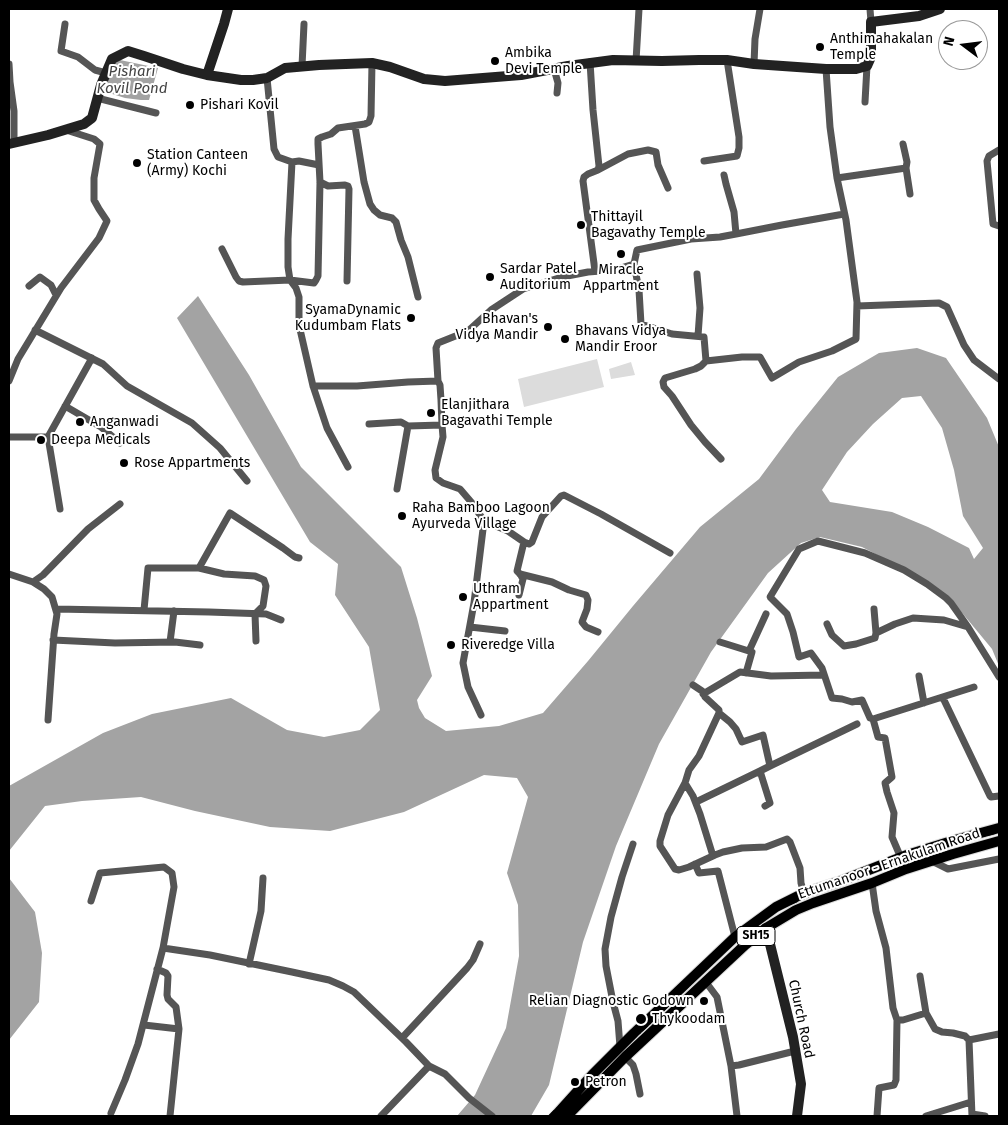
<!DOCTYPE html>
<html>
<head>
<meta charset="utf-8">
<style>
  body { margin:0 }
  #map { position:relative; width:1008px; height:1125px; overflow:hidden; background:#fff; font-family:"Fira Sans",sans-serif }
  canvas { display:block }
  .frame { position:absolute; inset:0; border:10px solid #000; pointer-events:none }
  .north { position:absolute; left:938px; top:20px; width:50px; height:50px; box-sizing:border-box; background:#fff; border:1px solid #999; border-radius:50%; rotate:285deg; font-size:14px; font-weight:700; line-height:20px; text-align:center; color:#000 }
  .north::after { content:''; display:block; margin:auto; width:18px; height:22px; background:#000; clip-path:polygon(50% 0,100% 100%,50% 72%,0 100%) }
</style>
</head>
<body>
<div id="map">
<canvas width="1008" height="1125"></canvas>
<div class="frame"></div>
<div class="north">N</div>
</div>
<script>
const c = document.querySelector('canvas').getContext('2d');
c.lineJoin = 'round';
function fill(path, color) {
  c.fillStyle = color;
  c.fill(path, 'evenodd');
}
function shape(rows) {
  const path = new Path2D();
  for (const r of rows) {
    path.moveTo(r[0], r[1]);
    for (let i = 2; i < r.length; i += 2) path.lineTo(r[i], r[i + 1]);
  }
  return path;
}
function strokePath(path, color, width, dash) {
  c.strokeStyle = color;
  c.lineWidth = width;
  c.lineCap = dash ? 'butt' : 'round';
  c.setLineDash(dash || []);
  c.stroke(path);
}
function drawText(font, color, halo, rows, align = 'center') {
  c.font = font + ' "Fira Sans",sans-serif';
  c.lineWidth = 4;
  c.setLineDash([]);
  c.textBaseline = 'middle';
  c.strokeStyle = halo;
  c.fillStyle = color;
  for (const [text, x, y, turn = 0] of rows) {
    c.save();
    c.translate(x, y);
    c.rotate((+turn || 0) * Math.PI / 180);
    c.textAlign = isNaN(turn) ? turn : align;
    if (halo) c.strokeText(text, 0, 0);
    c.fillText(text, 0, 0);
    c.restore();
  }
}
fill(shape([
  [597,359,604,387,524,407,518,379],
  [631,362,635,375,611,379,609,369]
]), '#dcdcdc');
fill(shape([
  [120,60,158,68,149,100,141,100,125,98,106,92,104,85,113,64],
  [198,296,249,375,301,467,401,567,417,618,432,676,417,700,419,708,425,718,446,731,499,726,543,713,588,661,633,606,700,527,759,479,796,429,838,377,879,353,917,348,946,358,987,418,999,447,999,666,992,649,949,597,918,576,862,547,820,537,801,543,768,573,711,652,659,744,616,846,583,942,549,1085,531,1116,457,1116,475,1095,506,1028,519,956,518,905,507,873,528,797,517,778,484,775,404,812,330,831,270,827,195,811,141,797,82,801,45,806,9,851,9,786,103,733,152,714,231,698,287,730,324,737,360,730,380,710,369,647,335,595,338,564,310,542,177,318],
  [921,396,942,428,954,470,963,516,983,548,974,559,969,548,928,527,892,512,830,502,822,490,847,452,873,424,902,398],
  [9,878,35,912,42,953,39,1002,9,1040]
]), '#a3a3a3');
const primary = shape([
  [555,1116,592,1075,634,1033,735,937,776,907,804,893,838,882,907,855,955,840,999,828],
  [567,1116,625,1057,745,945,766,928,796,910,813,903,872,883,906,869,953,854,999,841]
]);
strokePath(primary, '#dbdbdb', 12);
strokePath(shape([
  [870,9,871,22],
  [65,24,61,51,78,57,95,70,106,73],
  [636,61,639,9],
  [590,62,593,110,599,166,598,170,588,174,584,177,583,181,595,271],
  [9,64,10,82,14,111,14,143],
  [754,64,755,39,760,9],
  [302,66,304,24],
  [554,69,558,83,557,93],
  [267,78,274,149,278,157,292,162,288,239,288,267,290,280,296,288,299,297,299,325,313,386,327,428,348,467],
  [97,98,156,113],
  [865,102,867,66],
  [355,126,364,182,370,204,374,210,380,215,392,218,396,222,401,240,408,257,418,297],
  [903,144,907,162,906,168,910,194],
  [999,150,989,156,987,161,993,224,999,226],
  [704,161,737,156,739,148,739,137,727,60],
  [292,162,299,161,319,165],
  [598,170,628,154,648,150,656,152,658,165,668,188],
  [837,178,906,168],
  [320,182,328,186,345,185,348,186,349,189,347,281],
  [736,234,782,225,844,214],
  [222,249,236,277,239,281,243,282,290,280,314,283,316,280,318,276,320,182,318,144,318,139,322,137,331,134,338,128,365,124,369,122,371,116,372,63],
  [634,264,637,250,691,239,720,237,736,234,734,212,726,184,724,175],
  [697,274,700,308,698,336],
  [29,286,40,277,51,285,56,295],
  [857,306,939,303,947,307,964,345,974,360,999,379],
  [35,330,103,364,127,386,192,423,220,448,247,481],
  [706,361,701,366,695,369,665,378,663,382,664,387,672,396,691,425,705,442,721,459],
  [9,381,18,359,61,288,99,238,107,221,99,209,94,200,94,178,100,144,94,139,66,130],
  [313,386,357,386,408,382,438,381,436,348,438,343,468,331,491,310,523,289,562,277,588,272,614,270,634,264,639,290,641,324,672,334,704,337,706,361,742,357,760,357,772,378,799,362,832,351,856,339,857,302,846,220,837,178,830,127,826,69],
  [65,406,101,427,120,443],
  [369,424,401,422,408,426],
  [442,425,443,437,435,470,436,478,443,483,460,489,472,503,484,521,474,603,463,663,468,687,481,715],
  [9,437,48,437],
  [397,489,408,426,442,425,441,400,440,385,438,381],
  [60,509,48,437,92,358],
  [484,521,508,531,524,542,517,571,520,574,523,579,519,595],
  [524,542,529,544,532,542,542,517,561,496,564,495,601,514,670,553],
  [199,568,224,574,255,576,264,580,266,586,263,606,255,614,256,641],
  [9,574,33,582,44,589,52,597,57,614,54,634,48,720],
  [520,574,552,582,569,590,586,595,588,600,587,609,582,622,586,627,598,632],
  [33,582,43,575,88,529,120,504],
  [56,609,209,612,266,614,281,620],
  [874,609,876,633,895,624,913,618,944,620,968,627,999,677],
  [144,610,148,568,199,568,230,513,283,548,295,557,299,558],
  [827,624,832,635,844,646,856,644,875,638,876,633],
  [470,627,505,631],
  [53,640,115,643,175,642,200,645],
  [170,642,174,611],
  [720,642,752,652,746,673],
  [749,651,766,614],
  [919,676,924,703],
  [703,694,740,672,771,676,824,675],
  [943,698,990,796,991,797,999,796],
  [719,713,730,722,736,729,742,742,763,735,770,766,760,771,770,803,765,806],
  [873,719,974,687],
  [770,766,857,724],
  [685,783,689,770,699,756,719,713,719,710,705,697,702,691,693,685],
  [696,802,760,771],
  [713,856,700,814,693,796,685,783,668,815,660,841,660,846,675,869,679,870,689,867,715,855,723,852,742,848,766,847,787,839,790,842,800,868,801,883,804,893],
  [901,858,892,837,894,813,887,792,885,783,892,777,885,738,878,737,873,719,870,718,862,700,852,702,842,699,832,698,822,668,811,653,799,657,793,632,787,614,770,597,799,549,818,541,865,553,904,570,927,584,946,598,951,603,968,627],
  [932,861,948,869,999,859],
  [695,864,699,873,718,871,735,937],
  [872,883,876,911,886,948,893,1008,897,1020,903,1020,926,1013,935,1029,942,1032,953,1033,965,1036,969,1040,972,1116],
  [91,901,100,873,164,867,172,873,174,887,163,948],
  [249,964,261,911,263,878],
  [157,969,166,973,168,976,167,995,168,999,176,1007,179,1029],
  [920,976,926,1013],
  [705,981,717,997,731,1066,737,1116],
  [144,1025,179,1029,170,1116],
  [402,1038,467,968,473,960,480,944],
  [969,1040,999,1034],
  [620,1047,618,1021,613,1002,606,966,605,949,611,917,622,877,633,844],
  [625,1057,633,1065,636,1074,640,1094],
  [731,1066,739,1065,795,1051],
  [111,1113,125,1080,138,1044,163,948,210,955,292,972,329,980,343,986,354,992,406,1042,429,1066],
  [972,1114,985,1116],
  [381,1116,429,1066,445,1074,469,1098,492,1116],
  [877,1116,879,1088,894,1085,896,1080,897,1020],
  [926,1116,971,1102]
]), '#555', 7);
strokePath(shape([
  [207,75,224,24,228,9],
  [9,144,48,135,84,124,92,118,101,85,112,59,128,51,144,56,183,69,207,75,241,80,253,80,267,78,285,68,319,65,372,63,390,67,424,79,445,81,521,75,568,66,613,60,662,61,699,60,727,60,754,64,826,69,856,69,867,66,871,57,871,22,919,16,940,9],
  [766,928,793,1037,801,1084,797,1116]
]), '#222', 10);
strokePath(primary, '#000', 10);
strokePath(shape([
  [549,1116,647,1026,736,940,761,920,780,908,883,867,951,844,999,832]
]), '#000', 2, [8, 2.5, 1, 2.5]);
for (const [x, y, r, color] of [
  [820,47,5,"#000"],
  [495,61,5,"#000"],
  [190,105,5,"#000"],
  [137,163,5,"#000"],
  [581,225,5,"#000"],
  [621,254,5,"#000"],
  [490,277,5,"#000"],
  [411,318,5,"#000"],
  [548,327,5,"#000"],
  [565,339,5,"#000"],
  [431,413,5,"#000"],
  [80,422,5,"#000"],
  [41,440,5,"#000"],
  [124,463,5,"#000"],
  [402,516,5,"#000"],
  [463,597,5,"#000"],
  [451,645,5,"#000"],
  [704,1001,5,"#000"],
  [641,1019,6,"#000"],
  [575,1082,5,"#000"]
]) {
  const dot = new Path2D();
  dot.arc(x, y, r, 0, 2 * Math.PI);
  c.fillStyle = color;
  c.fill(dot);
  strokePath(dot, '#fff', 2);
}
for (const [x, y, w] of [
  [756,936,38]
]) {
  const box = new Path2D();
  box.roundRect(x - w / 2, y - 9.5, w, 19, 4);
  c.fillStyle = '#fff';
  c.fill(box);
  strokePath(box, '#000', 1);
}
drawText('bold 12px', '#000', null, [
  ["SH15",756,936]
]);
drawText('14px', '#000', '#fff', [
  ["Anthimahakalan",830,39],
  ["Temple",830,55],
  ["Ambika",505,53],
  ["Devi Temple",505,69],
  ["Pishari Kovil",200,105],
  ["Station Canteen",147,155],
  ["(Army) Kochi",147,171],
  ["Thittayil",591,217],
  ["Bagavathy Temple",591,233],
  ["Sardar Patel",500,269],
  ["Auditorium",500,285],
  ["Miracle",621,270,"center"],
  ["Appartment",621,286,"center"],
  ["SyamaDynamic",401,310,"right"],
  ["Kudumbam Flats",401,326,"right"],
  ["Bhavan's",538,319,"right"],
  ["Vidya Mandir",538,335,"right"],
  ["Bhavans Vidya",575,331],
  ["Mandir Eroor",575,347],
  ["Elanjithara",441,405],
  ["Bagavathi Temple",441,421],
  ["Anganwadi",90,422],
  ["Deepa Medicals",51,440],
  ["Rose Appartments",134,463],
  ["Raha Bamboo Lagoon",412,508],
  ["Ayurveda Village",412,524],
  ["Uthram",473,589],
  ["Appartment",473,605],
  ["Riveredge Villa",461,645],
  ["Relian Diagnostic Godown",694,1001,"right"],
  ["Thykoodam",652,1019],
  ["Petron",585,1082]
], 'left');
drawText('14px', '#000', '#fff', [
  ["Ettumanoor - Ernakulam Road",889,864,-19],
  ["Church Road",801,1019,78]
]);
drawText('italic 15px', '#444', '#fff', [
  ["Pishari",132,72],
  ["Kovil Pond",132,89]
]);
</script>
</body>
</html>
